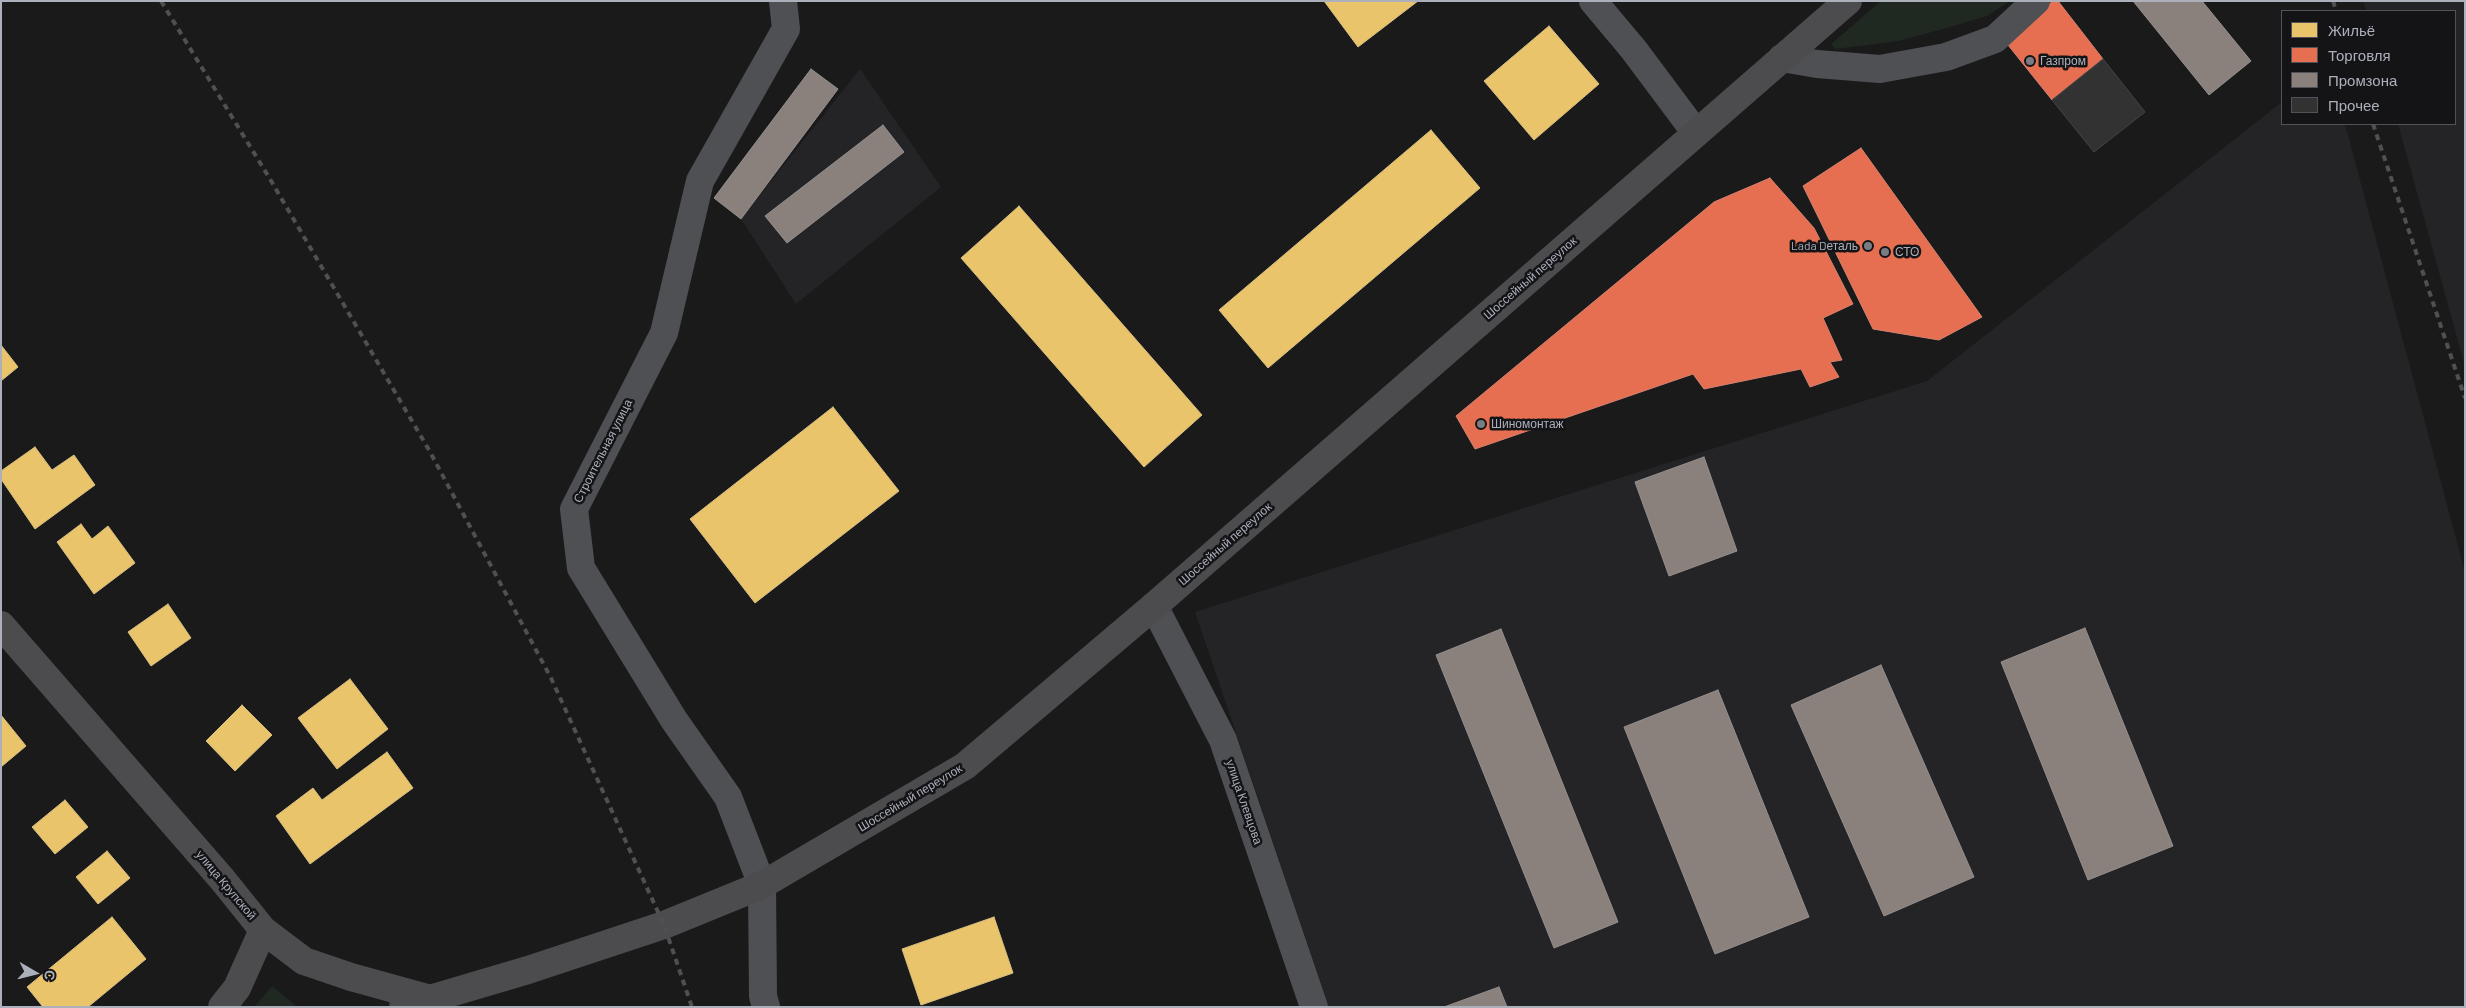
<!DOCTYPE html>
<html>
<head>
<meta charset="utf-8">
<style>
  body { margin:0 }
  #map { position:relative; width:2466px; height:1008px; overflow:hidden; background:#1a1a1b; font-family:Barlow,sans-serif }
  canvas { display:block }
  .frame { position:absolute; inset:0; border:2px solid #acb0bb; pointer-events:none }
  .legend { position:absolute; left:2281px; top:10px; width:175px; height:115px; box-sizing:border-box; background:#141417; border:1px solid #515259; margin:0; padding:6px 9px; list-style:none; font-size:15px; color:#acb0bb }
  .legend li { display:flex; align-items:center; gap:10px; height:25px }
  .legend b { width:25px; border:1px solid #515259 }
  .north { position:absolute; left:10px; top:948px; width:50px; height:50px; -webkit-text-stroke:4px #141417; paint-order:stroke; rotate:98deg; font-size:14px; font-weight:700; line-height:20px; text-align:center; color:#acb0bb }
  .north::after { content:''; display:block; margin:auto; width:18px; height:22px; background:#acb0bb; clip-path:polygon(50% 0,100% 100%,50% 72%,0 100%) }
</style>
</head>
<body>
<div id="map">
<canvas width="2466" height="1008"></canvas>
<div class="frame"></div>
<ul class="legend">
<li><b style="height:14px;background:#e9c46a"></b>Жильё</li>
<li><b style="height:14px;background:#e76f51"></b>Торговля</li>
<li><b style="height:14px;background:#8a817c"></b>Промзона</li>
<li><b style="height:14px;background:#323233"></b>Прочее</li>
</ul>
<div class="north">С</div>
</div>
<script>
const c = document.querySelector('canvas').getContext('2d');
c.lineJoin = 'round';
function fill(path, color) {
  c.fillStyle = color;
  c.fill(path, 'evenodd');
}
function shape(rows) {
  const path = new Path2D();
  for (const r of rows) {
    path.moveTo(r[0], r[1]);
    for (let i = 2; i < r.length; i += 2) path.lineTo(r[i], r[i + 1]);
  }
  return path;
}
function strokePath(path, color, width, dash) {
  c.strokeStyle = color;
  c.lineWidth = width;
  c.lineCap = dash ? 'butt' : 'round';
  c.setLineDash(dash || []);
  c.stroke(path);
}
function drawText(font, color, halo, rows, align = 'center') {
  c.font = font + ' Barlow,sans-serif';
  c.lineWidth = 5;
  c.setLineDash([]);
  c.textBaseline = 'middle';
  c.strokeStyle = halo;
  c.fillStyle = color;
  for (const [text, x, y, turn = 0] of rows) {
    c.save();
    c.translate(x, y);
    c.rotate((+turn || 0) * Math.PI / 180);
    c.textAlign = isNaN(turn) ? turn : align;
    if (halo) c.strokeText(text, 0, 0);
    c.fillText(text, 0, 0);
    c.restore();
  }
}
fill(shape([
  [2363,1,2465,1,2465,366,2398,124,2455,124,2455,11,2367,11],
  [860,69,941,187,796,304,741,219],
  [2282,102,2282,124,2345,124,2465,572,2465,1007,1329,1007,1195,612,1927,381]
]), '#242427');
fill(shape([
  [1881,1,2010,1,1987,16,1950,27,1899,41,1835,49,1831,44],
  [272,986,297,1007,254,1007]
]), '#202822');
const homes = shape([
  [1324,1,1418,1,1358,47,1324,1],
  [1549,26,1599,84,1534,140,1484,81,1549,26],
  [1431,130,1480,188,1268,368,1219,310,1431,130],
  [1019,206,1202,415,1144,467,961,258,1019,206],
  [1,345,18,367,1,381,1,345],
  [833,407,899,491,755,603,690,519,833,407],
  [35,447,52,470,74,455,95,485,35,529,1,479,1,471,35,447],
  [81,524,92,539,108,526,135,563,94,594,57,542,81,524],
  [168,604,191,638,151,666,128,632,168,604],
  [350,679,388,729,337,769,298,718,350,679],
  [242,705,272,735,235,771,206,741,242,705],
  [1,715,26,746,1,767,1,715],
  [387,752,413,788,310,864,276,816,313,788,322,800,387,752],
  [65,800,88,827,55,854,32,827,65,800],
  [107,851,130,878,98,904,76,877,107,851],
  [112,917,146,959,88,1007,43,1007,27,987,112,917],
  [994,917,1013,973,921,1005,902,949,994,917]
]);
fill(homes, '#e9c46a');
strokePath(homes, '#d7be82', 1);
const shops = shape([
  [2053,1,2058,1,2103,59,2052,100,2004,40,2053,1],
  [1861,148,1982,317,1939,340,1873,329,1803,186,1861,148],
  [1770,178,1814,228,1853,304,1823,318,1842,360,1830,362,1839,377,1810,387,1801,369,1704,389,1693,374,1475,449,1456,416,1714,202,1770,178]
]);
fill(shops, '#e76f51');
strokePath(shops, '#d58271', 1);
const industry = shape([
  [2133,1,2202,1,2251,61,2209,95,2133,1],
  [811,69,838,89,741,219,714,198,811,69],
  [883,125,904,152,787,243,765,216,883,125],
  [1704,457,1737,551,1669,576,1635,482,1704,457],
  [2085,628,2173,846,2088,880,2001,662,2085,628],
  [1501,629,1618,922,1554,948,1436,655,1501,629],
  [1881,665,1974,877,1884,916,1791,705,1881,665],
  [1718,690,1809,917,1715,954,1624,727,1718,690],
  [1499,987,1507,1007,1444,1007,1499,987]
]);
fill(industry, '#8a817c');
strokePath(industry, '#948f8f', 1);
const building = shape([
  [2103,59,2145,112,2094,152,2052,100,2103,59]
]);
fill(building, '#323233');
strokePath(building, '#434447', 1);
strokePath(shape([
  [1593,1,1634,50,1696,133],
  [1782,58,1817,64,1880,69,1946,57,1995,39,2036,1],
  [1154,606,1223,740,1314,1007],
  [766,1007,763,996,762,885,728,797,674,720,581,568,574,509,664,333,700,181,786,29,783,1]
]), '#4e5054', 28);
strokePath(shape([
  [1,625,222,879,263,930,304,961,351,977,427,998],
  [222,1007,237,988,263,930],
  [403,1007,528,970,664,925,762,885,965,766,1154,606,1848,1]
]), '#4c4c4f', 28);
strokePath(shape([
  [161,1,270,179,429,450,551,678,664,925,692,1007],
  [2333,1,2336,11],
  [2373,124,2465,398]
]), '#4e5052', 4, [6, 5]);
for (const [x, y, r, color] of [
  [2030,61,5,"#797c83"],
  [1868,246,5,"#797c83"],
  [1885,252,5,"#797c83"],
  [1481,424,5,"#797c83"]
]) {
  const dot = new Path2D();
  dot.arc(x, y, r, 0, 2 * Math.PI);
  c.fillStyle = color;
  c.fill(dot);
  strokePath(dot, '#141417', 2);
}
drawText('12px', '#acb0bb', '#141417', [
  ["Газпром",2040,61],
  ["Lada Dеталь",1858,246,"right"],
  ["СТО",1895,252],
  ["Шиномонтаж",1491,424]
], 'left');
drawText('12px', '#acb0bb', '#141417', [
  ["Шоссейный переулок",1530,278,-41],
  ["Строительная улица",603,451,-63],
  ["Шоссейный переулок",1225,544,-41],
  ["Шоссейный переулок",910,798,-31],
  ["улица Клевцова",1244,802,71],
  ["улица Крупской",226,885,50]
]);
</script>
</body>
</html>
